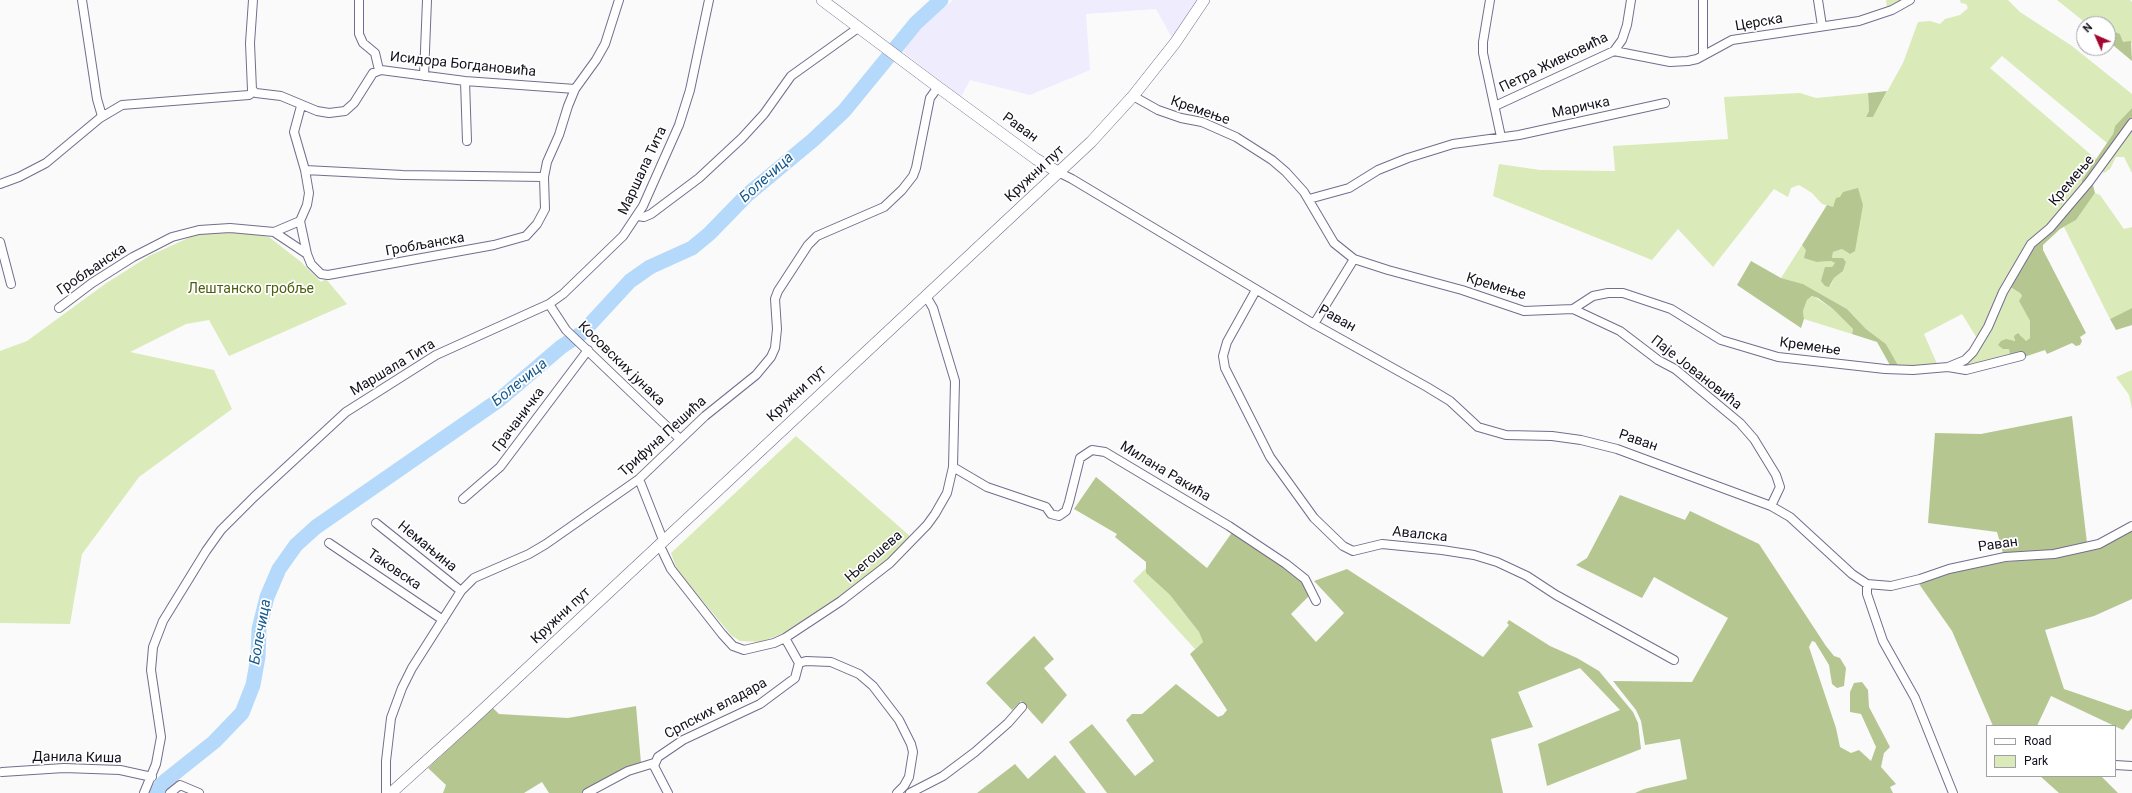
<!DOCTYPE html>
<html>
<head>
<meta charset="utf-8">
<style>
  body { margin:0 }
  #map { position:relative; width:2132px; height:793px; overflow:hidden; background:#fafafa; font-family:Roboto,sans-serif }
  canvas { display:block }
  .legend { position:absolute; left:1986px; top:725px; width:130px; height:52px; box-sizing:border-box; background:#fff; border:1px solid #a1a0a5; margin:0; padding:5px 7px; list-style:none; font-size:12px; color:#14111d }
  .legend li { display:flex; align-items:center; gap:8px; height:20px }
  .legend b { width:20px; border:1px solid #a1a0a5 }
  .north { position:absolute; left:2076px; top:16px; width:40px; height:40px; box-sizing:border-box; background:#fff; border:1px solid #a1a0a5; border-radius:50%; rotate:315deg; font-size:11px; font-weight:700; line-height:16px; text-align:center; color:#14111d }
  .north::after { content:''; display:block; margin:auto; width:14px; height:18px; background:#a3062e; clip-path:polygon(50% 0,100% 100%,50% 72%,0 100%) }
</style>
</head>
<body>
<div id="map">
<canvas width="2132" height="793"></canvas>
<ul class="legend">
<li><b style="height:5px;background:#fff"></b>Road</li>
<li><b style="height:11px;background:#daeab9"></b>Park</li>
</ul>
<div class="north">N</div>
</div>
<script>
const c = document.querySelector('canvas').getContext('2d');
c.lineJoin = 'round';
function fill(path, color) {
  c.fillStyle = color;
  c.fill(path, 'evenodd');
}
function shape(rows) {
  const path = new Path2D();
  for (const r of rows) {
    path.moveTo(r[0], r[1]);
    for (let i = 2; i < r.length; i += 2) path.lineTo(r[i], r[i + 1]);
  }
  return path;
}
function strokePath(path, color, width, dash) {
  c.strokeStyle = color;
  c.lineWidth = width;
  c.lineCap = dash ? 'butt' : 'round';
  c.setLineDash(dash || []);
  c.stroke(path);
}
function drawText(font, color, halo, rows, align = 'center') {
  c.font = font + ' Roboto,sans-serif';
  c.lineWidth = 3.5;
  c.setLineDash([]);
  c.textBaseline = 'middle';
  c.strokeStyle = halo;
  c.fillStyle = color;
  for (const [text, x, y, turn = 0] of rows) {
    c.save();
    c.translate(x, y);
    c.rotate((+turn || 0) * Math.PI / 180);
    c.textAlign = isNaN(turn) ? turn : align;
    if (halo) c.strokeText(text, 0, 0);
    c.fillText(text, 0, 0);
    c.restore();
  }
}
fill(shape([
  [953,0,1204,0,1175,43,1156,9,1086,14,1090,70,1030,95,970,80,961,97,902,51,927,22]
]), '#efecfe');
fill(shape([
  [1886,0,1904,0,1887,9],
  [1960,0,2008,0,2020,12,2072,46,2132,94,2132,108,2115,126,2113,134,2107,143,2002,56,1990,68,2096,159,2082,180,2084,184,2030,244,1978,340,1962,314,1924,334,1938,366,1899,367,1886,344,1866,329,1847,309,1803,284,1781,278,1802,245,1817,262,1831,261,1835,263,1832,267,1830,287,1834,278,1843,271,1846,262,1843,258,1832,258,1833,252,1842,249,1850,254,1840,197,1833,207,1822,204,1812,193,1799,185,1791,188,1788,197,1774,189,1713,267,1678,229,1652,260,1493,196,1499,164,1540,170,1615,171,1613,146,1728,139,1724,97,1800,93,1816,98,1868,93,1869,111,1866,117,1873,117,1903,63,1918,22,1930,21,1940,24,1945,19,1960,15,1968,8,1966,4,1961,3],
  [2057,0,2130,0,2132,2,2132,43,2123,42,2120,34,2113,31,2108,33,2108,24,2087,24],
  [2132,127,2132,173,2124,157,2116,157,2110,169,2104,173,2101,170],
  [2095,193,2100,195,2124,229,2132,227,2132,308,2110,319,2064,227,2076,220],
  [213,231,249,233,269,237,301,262,321,282,326,279,347,304,229,356,209,320,186,324,130,352,214,370,232,409,139,477,82,554,70,624,0,623,0,351,27,341,105,284,149,256,197,234],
  [2009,286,2020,293,2022,297,2019,301,2030,321,2030,338,2026,341,2023,340,2021,335,2012,342,2009,349,2010,357,1965,368,1963,362],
  [1813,296,1833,309,1853,329,1852,334,1804,319,1803,311,1807,300],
  [2132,370,2132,409,2129,395,2116,377],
  [796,436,911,537,865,580,789,631,761,642,740,641,731,635,677,570,671,553],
  [1146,568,1146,573,1170,595,1199,632,1203,642,1195,649,1133,581]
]), '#daeab9');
fill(shape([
  [2113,31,2120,34,2123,42,2131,41,2132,61,2108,41,2108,33],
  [1887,91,1873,117,1866,117,1869,111,1868,93],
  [2132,108,2132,119,2084,184,2082,183,2082,180,2113,134,2115,126],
  [2090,184,2093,185,2095,193,2076,220,2060,229,2043,245,2043,250,2086,333,2080,337,2082,341,2080,345,2076,346,2072,343,2047,354,2045,350,2024,357,2010,357,2009,349,2003,349,1998,345,2001,341,2006,339,2015,341,2014,336,2018,333,2026,341,2030,338,2030,321,2019,301,2022,296,2020,293,2009,286,2032,246],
  [1858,188,1863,205,1855,251,1850,254,1842,249,1833,252,1832,258,1843,258,1846,262,1843,271,1834,278,1829,287,1825,286,1821,281,1825,267,1832,267,1835,263,1831,261,1817,262,1804,258,1806,250,1802,245,1827,205,1833,207,1836,198,1840,197,1843,192],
  [1751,261,1781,278,1803,284,1847,309,1866,329,1886,344,1899,367,1891,367,1877,342,1852,334,1853,329,1833,309,1818,298,1812,296,1807,300,1803,311,1804,319,1801,328,1737,285],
  [2132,308,2132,325,2116,330,2110,319],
  [2072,416,2087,543,2054,550,2003,553,1997,532,1928,523,1935,433,1981,434],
  [1096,477,1207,568,1233,531,1298,576,1311,594,1291,614,1316,642,1344,613,1314,581,1347,569,1483,657,1509,625,1507,623,1509,620,1550,646,1577,658,1599,671,1633,712,1638,723,1641,749,1547,786,1538,744,1620,710,1580,668,1518,692,1533,727,1491,739,1503,793,1107,793,1069,742,1092,724,1135,776,1154,761,1126,720,1132,714,1142,714,1176,684,1218,717,1223,715,1227,710,1190,654,1203,642,1199,632,1170,595,1146,573,1146,562,1115,537,1117,534,1074,509],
  [1620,495,1685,520,1690,511,1759,544,1826,646,1834,656,1840,658,1846,668,1844,686,1837,688,1832,684,1829,665,1815,642,1812,641,1809,647,1836,728,1840,747,1851,753,1859,750,1871,761,1876,747,1861,714,1850,712,1850,692,1854,683,1862,682,1868,690,1869,707,1890,747,1884,753,1881,767,1896,784,1890,787,1893,793,1635,793,1644,789,1687,779,1680,739,1645,745,1641,721,1636,710,1613,681,1692,682,1728,618,1654,577,1642,598,1576,565,1587,558],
  [2132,531,2132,599,2094,616,2045,630,2064,689,2128,711,2132,709,2132,718,2123,730,2051,696,2037,726,1993,726,1952,631,1919,584,1955,571,2005,562,2054,557,2099,547],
  [1034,636,1054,659,1044,668,1067,695,1042,724,1021,701,1012,710,986,683],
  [636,706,641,763,583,793,549,793,542,782,524,793,443,793,446,785,428,768,493,708,499,714,568,718],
  [1055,755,1086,793,977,793,1015,764,1028,779],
  [2040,776,2101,776,2118,793,2059,793]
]), '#b5c691');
strokePath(shape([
  [156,793,165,781,214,742,242,713,253,685,258,657,259,629,267,597,279,569,296,545,316,527,499,400,561,347,582,333,630,281,650,267,692,248,709,234,747,195,813,140,844,111,916,23,941,0]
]), '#b5d9fa', 15);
const street = shape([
  [82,0,97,99,102,116],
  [253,0,250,43,252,90,256,93,281,96,317,111,329,113,345,111,354,103,373,73,381,70,465,81,575,89],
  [359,0,359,34,363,43,375,53,379,70],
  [1490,0,1483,42,1483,53,1501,137],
  [1703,0,1703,54],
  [1818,0,1822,26],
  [1614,51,1670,62,1688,61,1697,59,1732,40,1859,21,1892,10,1910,0],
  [424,76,427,0],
  [465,81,467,141],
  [1133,96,1158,110,1181,118,1202,122,1236,137,1272,160,1286,172,1304,192,1334,243,1354,259,1388,270,1462,290,1524,311,1573,309,1593,296,1608,293,1623,293,1671,309,1721,340,1778,357,1885,369,1913,370,1948,367,1965,360,1973,352,1988,327,2003,292,2031,244,2050,228,2089,182,2132,123],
  [1495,106,1614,51,1622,40,1627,25,1631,0],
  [305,170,403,175,544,177],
  [1058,172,1072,179,1314,324,1427,387,1450,401,1478,427,1506,435,1552,436,1581,440,1617,449,1771,506,1790,517,1852,574,1867,584,1891,586,1920,579,1949,569,2005,557,2054,554,2099,544,2132,526],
  [0,184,19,177,46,163,100,118,122,105,249,95,253,92],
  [1309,199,1349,188,1378,170,1408,158,1453,144,1519,135,1665,103],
  [638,216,644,217,651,214,699,178,742,138,764,114,791,76,858,28],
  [300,221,307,254,311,264,321,274,328,275,494,245,526,236,537,224,545,209,544,177,547,162,559,135,568,106,575,89,596,60,605,44,619,0],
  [274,232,307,254],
  [0,242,11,284],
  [1256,290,1227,342,1223,356,1225,368,1270,457,1314,518,1343,546,1353,551,1382,544,1442,550,1474,555,1497,562,1527,576,1556,595,1674,660],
  [549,304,566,330,680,439],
  [59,308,92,283,133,257,172,237,199,230,230,228,274,232,300,221,307,205,309,193,305,170,294,132,301,106],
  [1573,309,1620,331,1658,360,1675,369,1740,423,1754,439,1776,475,1780,487,1771,506],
  [1314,324,1354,259],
  [1948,367,1966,370,2021,356],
  [953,467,987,487,1046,507,1051,514,1059,516,1066,511,1069,502,1080,458,1092,450,1105,452,1229,526,1286,564,1305,579,1316,601],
  [639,479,663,540],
  [463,499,500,467,588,350],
  [376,523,461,591],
  [329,543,443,620],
  [659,544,671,569,722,634,733,646,744,650,774,643,785,638,841,601,890,563,927,525,935,514,947,493,953,467,955,381,933,308,926,296],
  [1867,584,1867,594,1883,641,1915,698,1953,793],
  [799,663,806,661,831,662,859,674,873,686,899,720,911,744,913,752,909,777,904,786,897,793],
  [2115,765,2132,766],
  [2,772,64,768,120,770,152,777],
  [144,793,156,764,161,737,151,670,153,647,163,621,206,551,221,530,254,497,346,412,436,355,549,304,563,294,623,236,643,206,679,125,690,90,709,0],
  [170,793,180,785,199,793],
  [386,793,386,761,391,718,402,688,412,668,461,591,474,578,529,554,546,544,639,479,705,416,756,375,771,357,775,348,777,329,775,299,778,291,808,245,817,236,884,207,902,190,913,176,916,168,930,98,938,87],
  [587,793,628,771,654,763],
  [668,793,654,766,658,757,683,740,760,704,795,678,799,663,785,638],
  [910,793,943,776,975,752,1008,723,1022,707]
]);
const secondary = shape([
  [822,0,938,87,1036,159,1058,172],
  [391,793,474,718,1091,142,1133,96,1175,43,1204,0]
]);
strokePath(street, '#746d8d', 10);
strokePath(secondary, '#746d8d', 12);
strokePath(street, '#fff', 8);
strokePath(secondary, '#fff', 11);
drawText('14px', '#14111d', '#fff', [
  ["Церска",1759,23,-10],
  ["Петра Живковића",1554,63,-26],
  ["Исидора Богдановића",463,65,6],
  ["Маричка",1581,108,-12],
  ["Кремење",1200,111,19],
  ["Раван",1020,128,36],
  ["Маршала Тита",643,171,-65],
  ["Кружни пут",1035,174,-43],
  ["Кремење",2072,181,-50],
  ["Гробљанска",425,245,-10],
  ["Гробљанска",92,270,-34],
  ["Кремење",1496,287,17],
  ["Раван",1337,319,29],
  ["Кремење",1810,347,8],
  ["Косовских јунака",621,364,44],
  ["Маршала Тита",393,368,-31],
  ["Паје Јовановића",1696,373,38],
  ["Кружни пут",797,394,-43],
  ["Грачаничка",519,420,-53],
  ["Трифуна Пешића",663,437,-42],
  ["Раван",1638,441,19],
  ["Милана Ракића",1165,472,31],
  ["Авалска",1420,535,6],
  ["Раван",1998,545,-8],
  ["Немањина",427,547,39],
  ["Његошева",874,557,-41],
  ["Таковска",394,570,34],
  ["Кружни пут",561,616,-43],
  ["Српских владара",716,709,-28],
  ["Данила Киша",77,758,1]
]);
drawText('14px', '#4c5f0d', '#fff', [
  ["Лештанско гробље",251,289]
]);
drawText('italic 15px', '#175b8e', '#fff', [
  ["Болечица",767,178,-42],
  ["Болечица",520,383,-39],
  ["Болечица",261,632,-80]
]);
</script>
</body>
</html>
